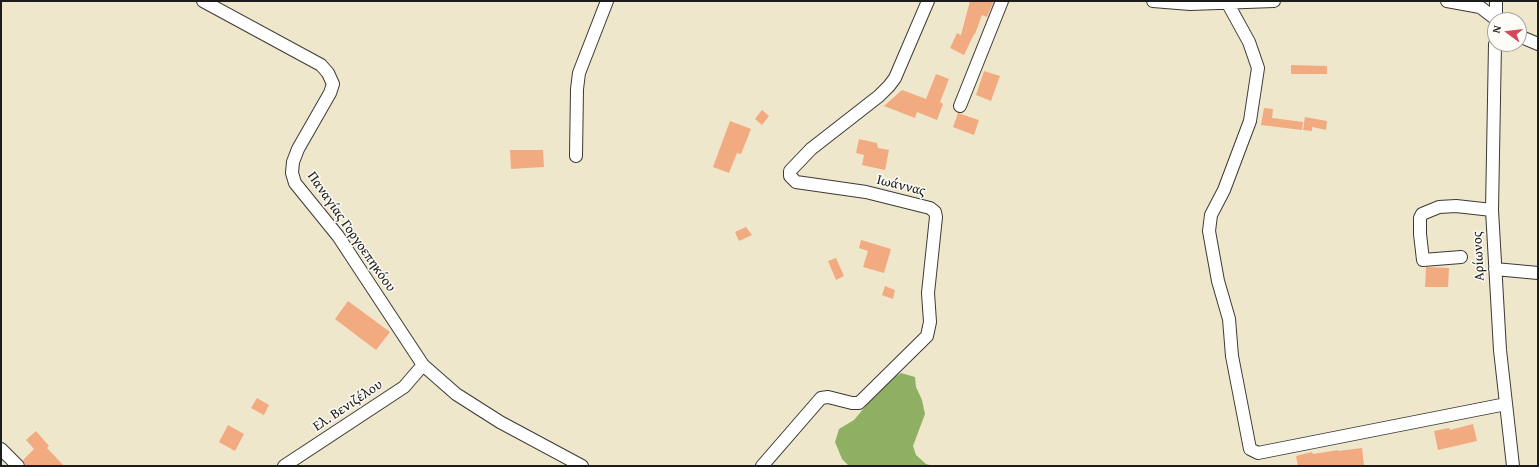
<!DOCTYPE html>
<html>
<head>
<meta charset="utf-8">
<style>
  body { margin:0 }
  #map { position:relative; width:1539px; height:467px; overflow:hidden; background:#efe7cb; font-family:"Gentium Book Plus",serif }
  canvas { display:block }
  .frame { position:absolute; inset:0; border:2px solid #1c1c1c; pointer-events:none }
  .north { position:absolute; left:1487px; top:12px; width:40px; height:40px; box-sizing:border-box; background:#fdfcf7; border:1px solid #a3a29f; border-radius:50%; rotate:285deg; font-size:11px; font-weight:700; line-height:16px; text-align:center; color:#1c1c1c }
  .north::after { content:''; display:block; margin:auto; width:14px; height:18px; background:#d1495b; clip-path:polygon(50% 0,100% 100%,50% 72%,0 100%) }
</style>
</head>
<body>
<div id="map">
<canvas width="1539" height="467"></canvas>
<div class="frame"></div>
<div class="north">N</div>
</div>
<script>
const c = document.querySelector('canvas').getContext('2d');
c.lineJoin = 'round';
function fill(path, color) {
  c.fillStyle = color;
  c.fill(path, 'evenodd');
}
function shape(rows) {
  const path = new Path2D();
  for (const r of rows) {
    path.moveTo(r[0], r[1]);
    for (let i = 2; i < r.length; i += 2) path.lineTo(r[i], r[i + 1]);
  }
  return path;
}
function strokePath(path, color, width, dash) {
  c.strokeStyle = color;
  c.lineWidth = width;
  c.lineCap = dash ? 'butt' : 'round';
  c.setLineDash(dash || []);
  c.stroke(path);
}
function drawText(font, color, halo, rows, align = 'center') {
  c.font = font + ' "Gentium Book Plus",serif';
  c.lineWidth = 3;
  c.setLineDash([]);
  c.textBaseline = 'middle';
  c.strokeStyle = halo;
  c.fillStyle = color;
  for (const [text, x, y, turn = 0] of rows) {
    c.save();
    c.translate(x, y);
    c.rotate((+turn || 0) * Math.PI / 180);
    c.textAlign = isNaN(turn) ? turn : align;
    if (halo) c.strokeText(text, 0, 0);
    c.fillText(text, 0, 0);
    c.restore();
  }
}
fill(shape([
  [901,373,915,377,916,387,922,400,925,414,913,446,916,455,926,464,933,466,849,466,842,459,835,442,839,429,854,420,885,383]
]), '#8fb063');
fill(shape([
  [970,1,994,1,987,17,982,15,975,34,974,34,964,55,950,48,957,33,961,35],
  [1291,65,1327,66,1327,74,1291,74],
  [984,71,1000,76,991,101,976,95],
  [936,74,949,79,940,102,943,104,937,120,917,112,915,118,884,106,902,90,926,99],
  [1264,108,1273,109,1272,118,1303,122,1302,130,1261,125],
  [762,110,769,116,762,125,755,119],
  [958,113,979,120,974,135,953,127],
  [1305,117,1327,121,1326,130,1312,127,1312,131,1303,130],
  [730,121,751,129,741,154,737,153,729,173,713,167],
  [859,139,877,143,878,148,889,150,885,170,862,165,864,155,856,153],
  [510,150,543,150,544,167,511,169],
  [746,227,752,235,739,241,735,232],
  [861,240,891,249,884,273,863,267,868,251,859,248],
  [836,258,844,276,836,280,828,261],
  [1426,267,1449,268,1448,287,1425,287],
  [885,286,895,290,893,299,882,295],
  [348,301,390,332,376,350,335,319],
  [257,398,269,405,264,415,251,408],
  [1473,424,1477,441,1438,450,1434,431,1449,428,1450,430],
  [228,425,244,434,235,451,219,442],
  [36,431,49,446,47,448,64,466,27,466,25,464,23,460,34,449,26,440],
  [1362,448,1364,465,1359,466,1298,466,1296,456,1312,452,1313,454,1338,450,1338,451]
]), '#f2aa81');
const minor = shape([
  [203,1,321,65,328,73,333,84,330,93,298,149,293,162,292,173,295,183,338,236,423,365,456,394,500,422,582,466],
  [1153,1,1190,4,1274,1],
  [1447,1,1480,7,1497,20],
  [1227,2,1249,42,1258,68,1250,121,1224,190,1211,215,1209,231,1218,281,1229,319,1232,356,1250,449,1258,453,1506,404],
  [1496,20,1496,1],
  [1519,36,1538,44],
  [1495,44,1492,210,1500,350,1513,466],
  [960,106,1002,1],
  [576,156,577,89,579,73,607,1],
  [1461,257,1423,260,1420,234,1420,218,1422,214,1439,207,1456,206,1492,210],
  [1495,269,1538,273],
  [1,449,18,466],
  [284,466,404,387,423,365],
  [762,466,821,398,828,397,852,403,859,403,927,336,930,322,928,293,936,217,935,212,930,208,866,192,796,182,790,176,790,171,811,149,879,96,889,86,895,78,928,1]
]);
strokePath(minor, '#3c3a36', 14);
strokePath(minor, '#fff', 12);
drawText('14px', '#1c1c1c', '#fdfcf7', [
  ["Ιωάννας",901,186,14],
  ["Παναγίας Γοργοεπηκόου",351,232,55],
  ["Αρίωνος",1479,256,-93],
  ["Ελ. Βενιζέλου",348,406,-34]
]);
</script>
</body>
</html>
